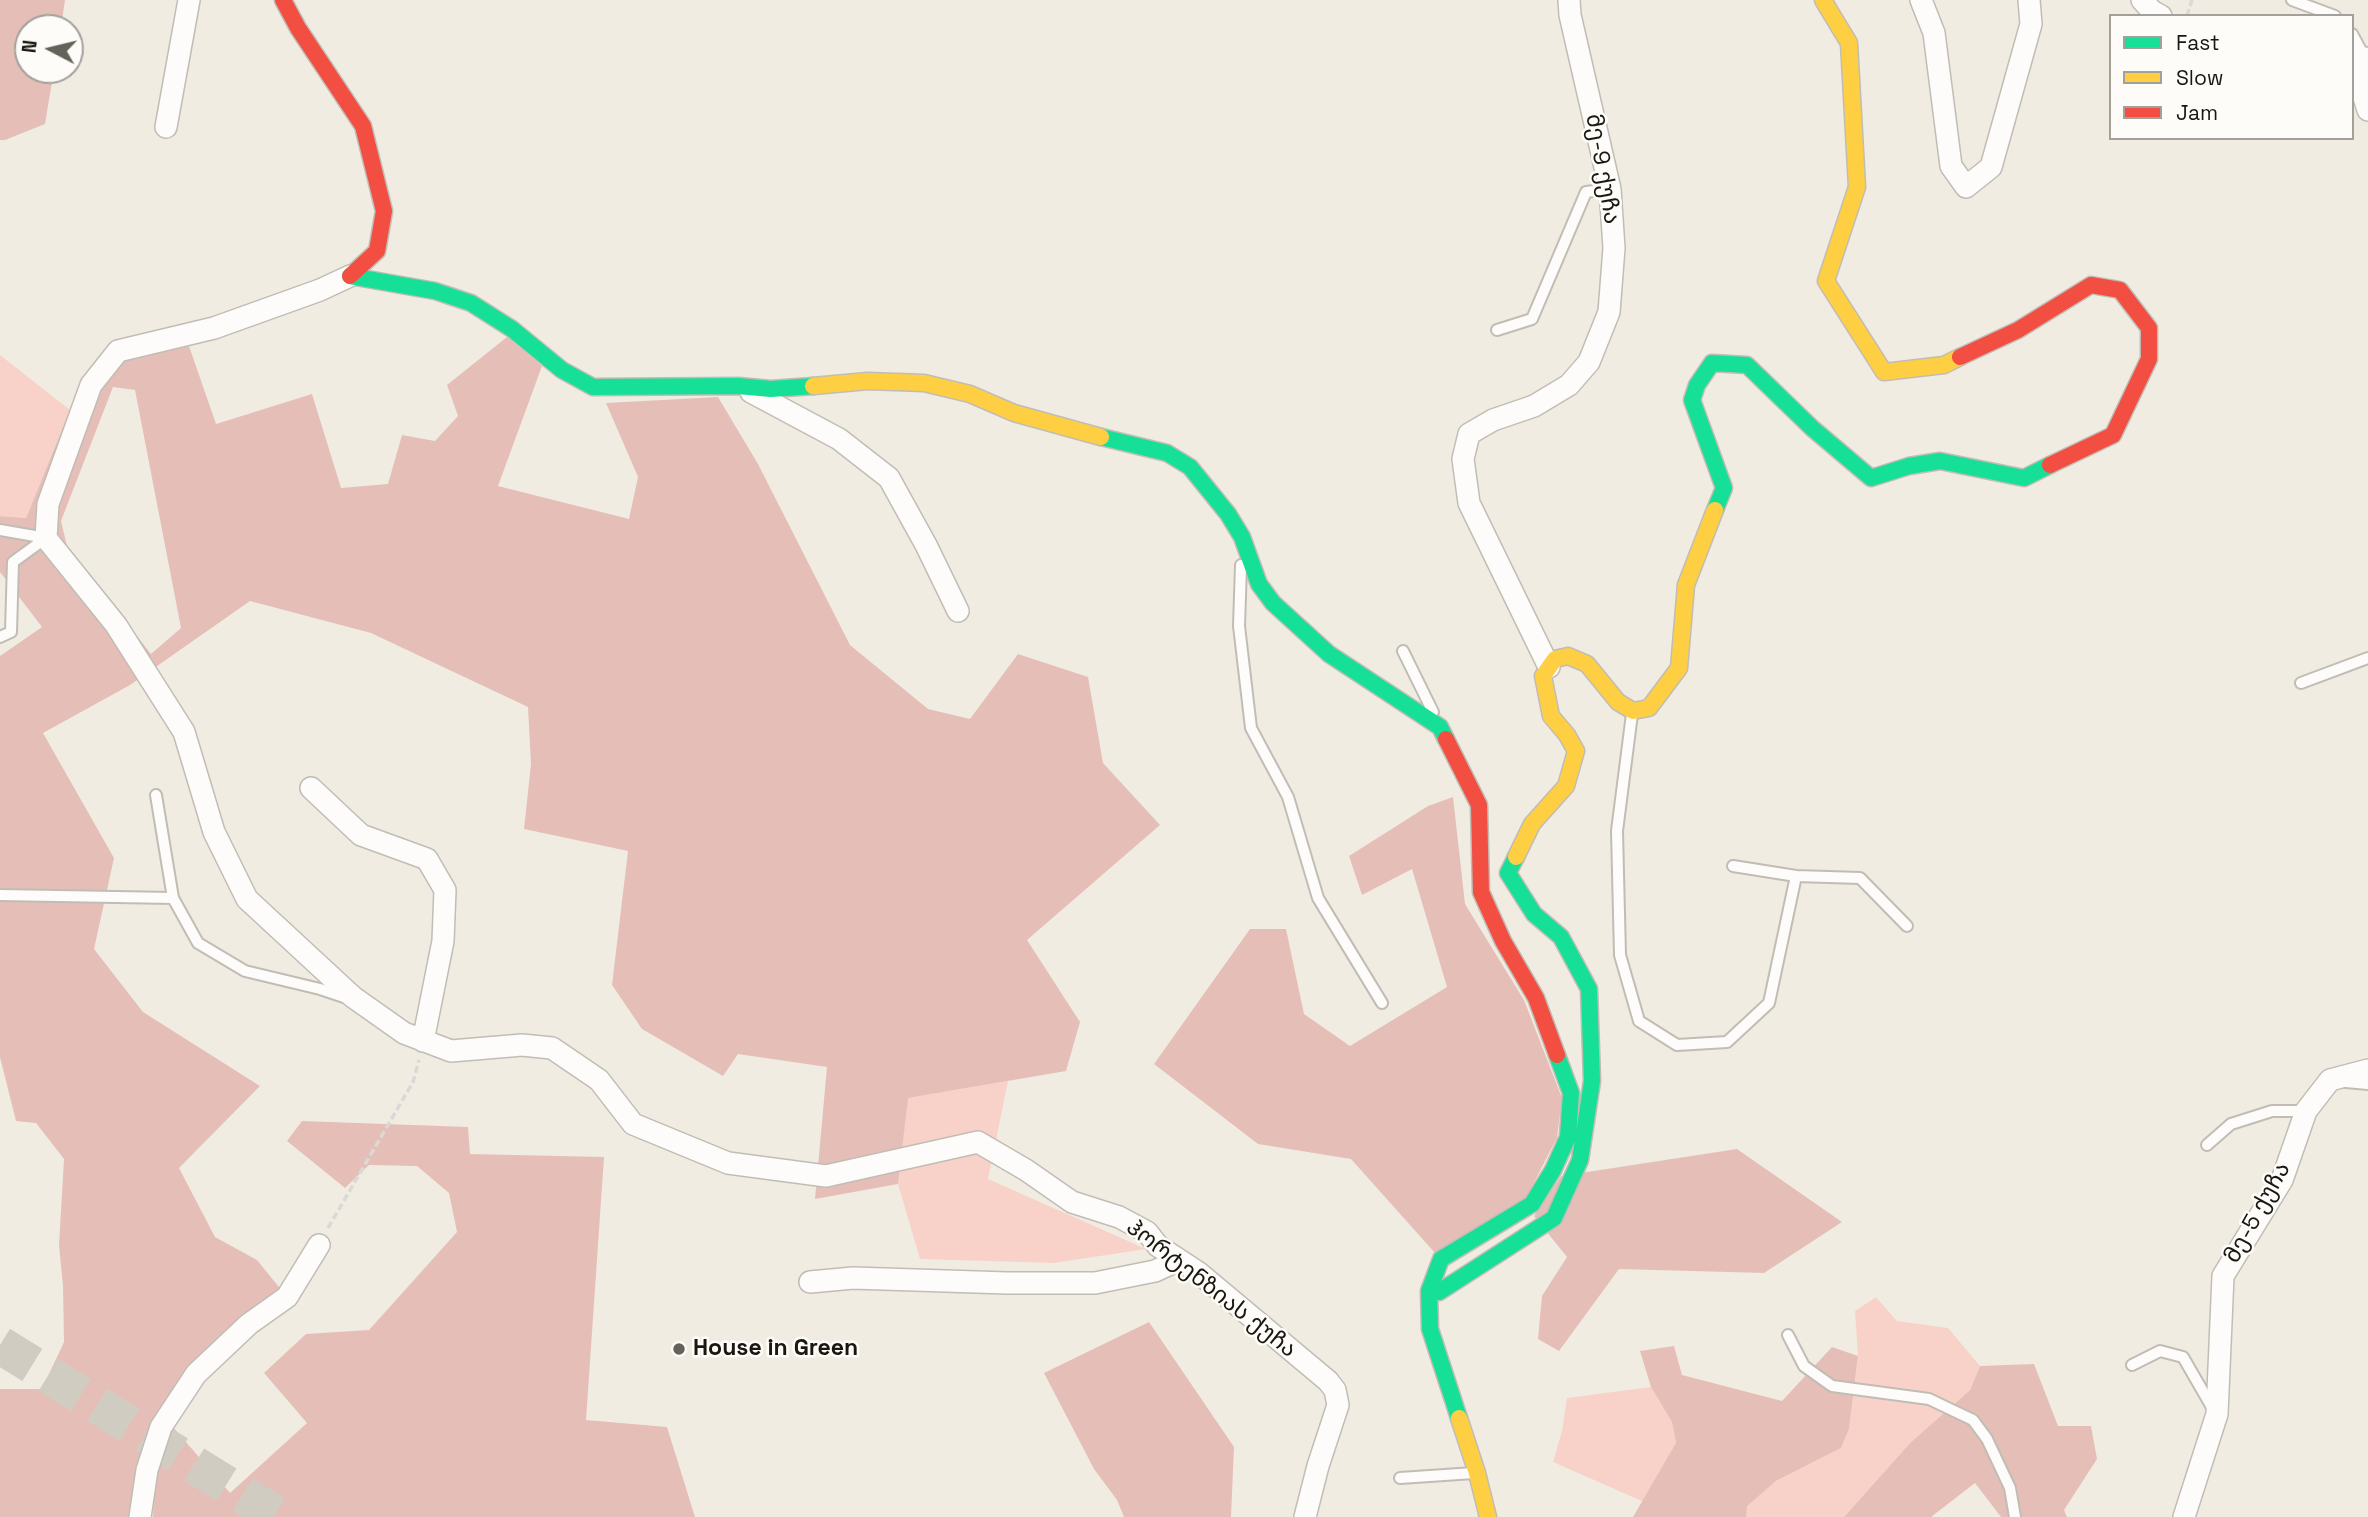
<!DOCTYPE html>
<html>
<head>
<meta charset="utf-8">
<style>
  body { margin:0 }
  #map { position:relative; width:2368px; height:1517px; overflow:hidden; background:#f1ece2; font-family:"Space Grotesk",sans-serif }
  canvas { display:block }
  .legend { position:absolute; left:2109px; top:14px; width:245px; height:126px; box-sizing:border-box; background:#fefcf9; border:2px solid #a3a09c; margin:0; padding:9px 12px; list-style:none; font-size:21px; color:#1a1710 }
  .legend li { display:flex; align-items:center; gap:14px; height:35px }
  .legend b { width:35px; border:2px solid #a3a09c }
  .north { position:absolute; left:14px; top:14px; width:70px; height:70px; box-sizing:border-box; background:#fefcf9; border:2px solid #a3a09c; border-radius:50%; rotate:277deg; font-size:19px; font-weight:700; line-height:28px; text-align:center; color:#1a1710 }
  .north::after { content:''; display:block; margin:auto; width:24px; height:32px; background:#65625a; clip-path:polygon(50% 0,100% 100%,50% 72%,0 100%) }
</style>
</head>
<body>
<div id="map">
<canvas width="2368" height="1517"></canvas>
<ul class="legend">
<li><b style="height:9px;background:#16e098"></b>Fast</li>
<li><b style="height:9px;background:#ffcf43"></b>Slow</li>
<li><b style="height:9px;background:#f24e42"></b>Jam</li>
</ul>
<div class="north">N</div>
</div>
<script>
const c = document.querySelector('canvas').getContext('2d');
c.lineJoin = 'round';
function fill(path, color) {
  c.fillStyle = color;
  c.fill(path, 'evenodd');
}
function shape(rows) {
  const path = new Path2D();
  for (const r of rows) {
    path.moveTo(r[0], r[1]);
    for (let i = 2; i < r.length; i += 2) path.lineTo(r[i], r[i + 1]);
  }
  return path;
}
function strokePath(path, color, width, dash) {
  c.strokeStyle = color;
  c.lineWidth = width;
  c.lineCap = dash ? 'butt' : 'round';
  c.setLineDash(dash || []);
  c.stroke(path);
}
function drawText(font, color, halo, rows, align = 'center') {
  c.font = font + ' "Space Grotesk","Noto Sans Georgian",sans-serif';
  c.lineWidth = 5;
  c.setLineDash([]);
  c.textBaseline = 'middle';
  c.strokeStyle = halo;
  c.fillStyle = color;
  for (const [text, x, y, turn = 0] of rows) {
    c.save();
    c.translate(x, y);
    c.rotate((+turn || 0) * Math.PI / 180);
    c.textAlign = isNaN(turn) ? turn : align;
    if (halo) c.strokeText(text, 0, 0);
    c.fillText(text, 0, 0);
    c.restore();
  }
}
fill(shape([
  [0,355,70,410,26,518,0,516],
  [1008,1081,988,1179,1146,1249,1054,1263,920,1259,898,1184,907,1098],
  [1876,1297,1897,1321,1948,1328,1980,1366,1970,1390,1910,1443,1844,1517,1746,1517,1746,1506,1776,1481,1841,1448,1849,1429,1858,1356,1855,1311],
  [1651,1387,1672,1422,1676,1443,1644,1502,1553,1462,1562,1431,1567,1398]
]), '#f8d2c9');
fill(shape([
  [0,0,65,0,61,28,28,28,28,70,54,70,45,124,5,140,0,140],
  [507,337,542,366,498,486,629,519,638,477,606,403,718,397,758,464,850,645,928,709,970,719,1018,654,1088,677,1103,763,1160,825,1027,940,1080,1022,1066,1071,908,1098,898,1184,815,1199,827,1067,738,1054,723,1076,642,1029,612,985,628,851,524,829,531,764,528,707,371,633,250,601,130,685,43,733,114,858,94,949,143,1012,260,1086,179,1168,215,1237,257,1260,287,1297,249,1324,161,1427,140,1517,0,1517,0,1389,42,1389,64,1342,63,1286,59,1245,64,1159,36,1123,16,1121,0,1057,0,656,42,627,0,572,0,516,26,518,70,410,88,421,93,399,123,359,189,346,216,424,312,394,341,488,388,484,402,435,435,441,458,416,447,385],
  [113,387,135,390,181,628,151,654,67,546,61,521],
  [1453,797,1465,904,1524,1000,1562,1098,1557,1138,1527,1196,1435,1253,1351,1159,1258,1144,1154,1064,1250,929,1286,929,1304,1014,1350,1046,1447,987,1412,869,1362,895,1349,856,1428,806],
  [302,1121,468,1127,470,1154,604,1157,586,1420,667,1427,695,1517,153,1517,155,1476,173,1427,230,1493,307,1423,264,1373,306,1334,369,1330,457,1232,449,1193,417,1166,369,1165,345,1188,287,1141],
  [1737,1149,1842,1222,1764,1273,1619,1269,1559,1351,1538,1339,1542,1296,1567,1257,1534,1216,1561,1176],
  [1149,1322,1234,1447,1231,1517,1124,1517,1117,1500,1094,1469,1044,1373],
  [1674,1346,1682,1375,1782,1401,1832,1347,1858,1356,1849,1429,1841,1448,1776,1481,1747,1506,1746,1517,1633,1517,1676,1443,1672,1422,1651,1387,1640,1351],
  [2034,1364,2058,1426,2091,1426,2097,1459,2064,1510,2067,1517,2001,1517,1975,1483,1931,1517,1844,1517,1910,1443,1970,1390,1980,1366]
]), '#e5bfb7');
strokePath(shape([
  [0,1345,279,1517]
]), '#d1ccc2', 38, [38, 19]);
const lane = shape([
  [2292,0,2335,16],
  [2352,34,2365,58],
  [1497,330,1532,319,1586,192,1610,189],
  [0,530,46,538],
  [1241,565,1239,626,1251,728,1288,797,1318,898,1382,1003],
  [0,637,11,632,13,562,46,538],
  [1403,651,1433,712],
  [2301,683,2368,658],
  [1632,714,1617,831,1620,955,1639,1021,1677,1045,1727,1042,1769,1003,1796,876,1733,866],
  [156,795,173,898,198,943,245,971,320,989,347,998],
  [1796,876,1860,878,1907,926],
  [0,895,173,898],
  [2346,1082,2368,1084],
  [2207,1145,2231,1124,2272,1111,2306,1111],
  [1788,1335,1804,1366,1832,1386,1929,1399,1973,1420,1987,1439,2010,1488,2015,1517],
  [2132,1365,2160,1351,2183,1357,2213,1409],
  [1400,1478,1474,1473]
]);
const street = shape([
  [1921,0,1934,33,1951,166,1966,187,1991,167,2031,24,2029,0],
  [2142,0,2152,11,2161,16],
  [2352,58,2365,58,2362,91,2368,110],
  [166,127,189,0],
  [350,276,320,290,214,328,118,351,91,385,48,504,46,538,116,625,184,732,214,832,247,899,353,997,404,1033,451,1051,522,1045,552,1048,599,1080,633,1124,728,1163,826,1176,978,1142,1026,1170,1072,1202,1119,1217,1147,1232,1158,1246,1199,1273,1328,1381,1335,1390,1338,1405,1318,1466,1305,1517],
  [751,392,839,439,889,478,926,545,958,611],
  [1549,667,1469,503,1463,459,1469,434,1493,420,1534,406,1569,385,1589,362,1609,312,1614,248,1610,189,1570,15,1569,0],
  [311,788,361,835,427,859,445,890,443,941,423,1041],
  [810,1282,853,1278,1007,1283,1095,1283,1155,1271,1179,1260],
  [140,1517,147,1470,161,1427,196,1374,249,1324,287,1297,319,1245],
  [2184,1517,2217,1414,2223,1276,2282,1180,2306,1111,2330,1080,2368,1070]
]);
const fast = shape([
  [350,276,435,291,471,303,512,329,562,370,593,387,738,386,771,389,813,386],
  [1101,437,1167,453,1190,467,1228,514,1242,537,1259,584,1273,603,1329,654,1440,727,1446,739],
  [1715,510,1724,488,1692,400,1697,385,1712,363,1747,365,1812,428,1871,478,1909,466,1940,461,2024,478,2050,465],
  [1429,1291,1439,1292,1554,1218,1580,1160,1592,1081,1589,989,1561,937,1534,914,1508,873,1516,857],
  [1459,1418,1430,1329,1429,1291,1441,1259,1532,1204,1553,1170,1568,1137,1571,1093,1557,1055]
]);
const slow = shape([
  [1823,0,1849,43,1857,187,1826,281,1884,372,1944,365,1960,357],
  [813,386,868,381,924,383,970,394,1014,413,1101,437],
  [1516,857,1532,824,1566,786,1576,751,1567,735,1551,716,1543,676,1555,659,1568,656,1587,664,1618,702,1633,711,1649,708,1679,668,1686,585,1715,510],
  [1459,1418,1477,1473,1488,1517]
]);
const jam = shape([
  [283,0,298,28,363,126,384,211,377,251,350,276],
  [1960,357,2018,330,2091,285,2120,290,2149,328,2149,359,2113,435,2050,465],
  [1446,739,1479,805,1481,892,1503,941,1536,998,1557,1055]
]);
strokePath(lane, '#c1bdb5', 14);
strokePath(street, '#c1bdb5', 24);
strokePath(fast, '#c1bdb5', 19);
strokePath(slow, '#c1bdb5', 19);
strokePath(jam, '#c1bdb5', 19);
strokePath(shape([
  [2187,16,2192,0],
  [328,1228,413,1082,419,1060]
]), '#dad9d6', 3.5, [7, 3.5]);
strokePath(lane, '#fdfcfb', 10);
strokePath(street, '#fdfcfb', 21);
strokePath(fast, '#16e098', 16);
strokePath(slow, '#ffcf43', 16);
strokePath(jam, '#f24e42', 16);
for (const [x, y, r, color] of [
  [679,1349,7,"#65625a"]
]) {
  const dot = new Path2D();
  dot.arc(x, y, r, 0, 2 * Math.PI);
  c.fillStyle = color;
  c.fill(dot);
  strokePath(dot, '#fefcf9', 2.5);
}
drawText('23px', '#1a1710', '#fefcf9', [
  ["მე-9 ქუჩა",1602,169,80],
  ["მე-5 ქუჩა",2258,1213,-61],
  ["ჰორტენზიას ქუჩა",1211,1289,38]
]);
drawText('bold 23px', '#1a1710', '#fefcf9', [
  ["House in Green",693,1349]
], 'left');
</script>
</body>
</html>
